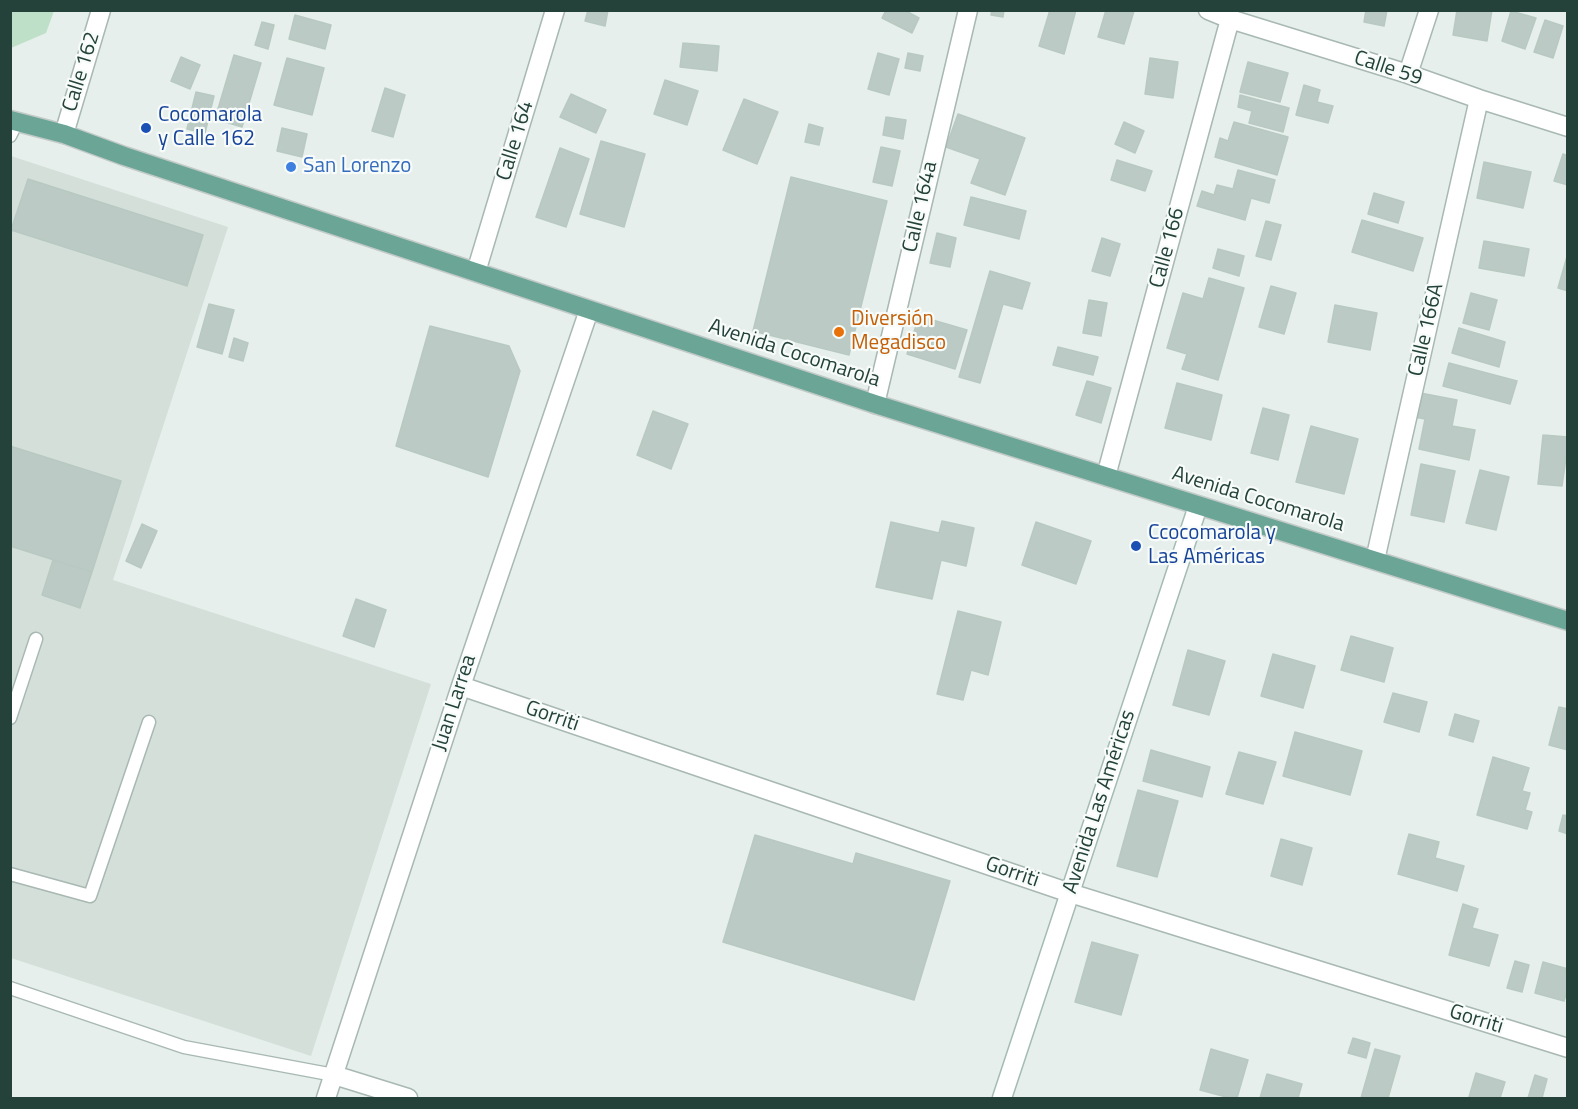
<!DOCTYPE html>
<html>
<head>
<meta charset="utf-8">
<style>
  body { margin:0 }
  #map { position:relative; width:1578px; height:1109px; overflow:hidden; background:#e6efeb; font-family:"Titillium Web",sans-serif }
  canvas { display:block }
  .frame { position:absolute; inset:0; border:12px solid #24423a; pointer-events:none }
</style>
</head>
<body>
<div id="map">
<canvas width="1578" height="1109"></canvas>
<div class="frame"></div>
</div>
<script>
const c = document.querySelector('canvas').getContext('2d');
c.lineJoin = 'round';
function fill(path, color) {
  c.fillStyle = color;
  c.fill(path, 'evenodd');
}
function shape(rows) {
  const path = new Path2D();
  for (const r of rows) {
    path.moveTo(r[0], r[1]);
    for (let i = 2; i < r.length; i += 2) path.lineTo(r[i], r[i + 1]);
  }
  return path;
}
function strokePath(path, color, width, dash) {
  c.strokeStyle = color;
  c.lineWidth = width;
  c.lineCap = dash ? 'butt' : 'round';
  c.setLineDash(dash || []);
  c.stroke(path);
}
function drawText(font, color, halo, rows, align = 'center') {
  c.font = font + ' "Titillium Web",sans-serif';
  c.lineWidth = 4.5;
  c.setLineDash([]);
  c.textBaseline = 'middle';
  c.strokeStyle = halo;
  c.fillStyle = color;
  for (const [text, x, y, turn = 0] of rows) {
    c.save();
    c.translate(x, y);
    c.rotate((+turn || 0) * Math.PI / 180);
    c.textAlign = isNaN(turn) ? turn : align;
    if (halo) c.strokeText(text, 0, 0);
    c.fillText(text, 0, 0);
    c.restore();
  }
}
fill(shape([
  [11,156,228,227,113,580,431,684,311,1056,11,958]
]), '#d4dfda');
fill(shape([
  [11,10,54,10,54,11,46,33,11,48]
]), '#bfe0c8');
const building = shape([
  [588,10,608,10,605,26,585,21,588,10],
  [886,10,904,10,919,18,912,33,882,18,886,10],
  [992,10,1004,10,1003,17,991,15,992,10],
  [1050,10,1076,10,1064,54,1039,46,1050,10],
  [1106,10,1134,11,1124,44,1098,37,1106,10],
  [1366,10,1387,10,1384,26,1364,22,1366,10],
  [1457,10,1492,10,1487,41,1453,35,1457,10],
  [1511,11,1536,18,1525,49,1502,41,1511,11],
  [295,15,331,25,325,49,289,39,295,15],
  [1545,20,1563,26,1553,58,1534,52,1545,20],
  [262,22,274,25,268,49,255,45,262,22],
  [683,43,719,46,717,71,680,67,683,43],
  [878,53,899,59,889,95,868,89,878,53],
  [908,53,923,56,920,71,905,68,908,53],
  [234,55,261,63,242,127,215,119,234,55],
  [181,57,200,65,190,89,171,81,181,57],
  [287,58,324,68,312,115,274,105,287,58],
  [1150,58,1178,62,1173,98,1145,94,1150,58],
  [1248,62,1288,73,1280,102,1240,92,1248,62],
  [665,80,698,91,687,125,654,114,665,80],
  [1304,85,1320,90,1317,102,1333,106,1328,123,1296,115,1304,85],
  [385,88,405,95,393,137,372,131,385,88],
  [196,92,214,96,205,133,187,129,196,92],
  [571,94,606,110,596,133,560,117,571,94],
  [1240,95,1289,108,1283,132,1249,123,1252,111,1238,107,1240,95],
  [744,99,778,112,757,164,723,150,744,99],
  [958,114,1025,138,1005,195,971,183,980,159,946,147,958,114],
  [886,117,906,120,903,139,883,135,886,117],
  [1124,122,1144,131,1135,153,1115,144,1124,122],
  [1234,122,1288,137,1277,175,1215,157,1220,138,1228,141,1234,122],
  [809,124,823,128,819,145,805,142,809,124],
  [282,128,307,134,302,157,277,151,282,128],
  [601,141,645,154,624,227,580,214,601,141],
  [881,147,900,151,892,186,873,182,881,147],
  [560,148,589,159,566,227,536,217,560,148],
  [1563,154,1568,156,1568,185,1554,181,1563,154],
  [1117,160,1152,171,1145,191,1111,180,1117,160],
  [1484,162,1531,172,1523,208,1477,198,1484,162],
  [1238,170,1275,180,1269,203,1251,198,1245,220,1197,206,1202,191,1214,195,1217,185,1233,189,1238,170],
  [791,177,887,201,849,355,753,331,791,177],
  [28,179,203,235,187,286,11,230,28,179],
  [1374,193,1404,202,1398,223,1368,214,1374,193],
  [971,197,1026,211,1019,239,964,225,971,197],
  [1362,220,1423,238,1413,271,1352,252,1362,220],
  [1266,221,1281,225,1271,260,1256,256,1266,221],
  [937,233,956,238,950,267,930,263,937,233],
  [1102,238,1120,244,1110,276,1092,271,1102,238],
  [1484,241,1529,249,1524,276,1479,268,1484,241],
  [1218,249,1244,256,1239,276,1213,268,1218,249],
  [1568,253,1568,291,1558,288,1568,253],
  [990,271,1030,283,1022,309,1003,304,980,383,959,377,990,271],
  [1209,278,1244,288,1218,380,1182,369,1187,354,1167,348,1183,293,1203,299,1209,278],
  [1271,286,1296,293,1284,334,1259,327,1271,286],
  [1471,293,1497,300,1489,330,1463,323,1471,293],
  [1089,300,1107,303,1101,336,1083,333,1089,300],
  [209,304,234,310,222,354,197,347,209,304],
  [1335,305,1377,313,1370,350,1328,342,1335,305],
  [919,316,967,330,955,369,907,354,919,316],
  [430,326,509,346,520,371,488,477,396,446,430,326],
  [1459,328,1505,342,1499,367,1452,353,1459,328],
  [234,338,248,343,243,361,229,357,234,338],
  [1058,347,1098,357,1093,375,1053,365,1058,347],
  [1449,363,1517,381,1510,404,1443,386,1449,363],
  [1087,381,1111,388,1101,423,1076,415,1087,381],
  [1177,383,1222,395,1211,440,1165,428,1177,383],
  [1415,392,1457,400,1452,426,1475,430,1469,460,1419,449,1425,419,1409,416,1415,392],
  [1263,408,1289,415,1278,460,1251,453,1263,408],
  [653,411,688,424,671,469,637,455,653,411],
  [1311,426,1358,439,1344,494,1296,482,1311,426],
  [1543,435,1568,437,1568,458,1566,458,1562,486,1538,484,1543,435],
  [10,446,121,481,92,572,10,546,10,446],
  [1421,464,1455,471,1444,522,1411,515,1421,464],
  [1480,470,1509,477,1496,530,1466,523,1480,470],
  [942,521,974,528,966,566,941,560,932,599,876,587,891,522,939,533,942,521],
  [1036,522,1091,541,1076,584,1022,565,1036,522],
  [142,524,157,531,141,568,126,561,142,524],
  [53,560,92,572,80,608,42,595,53,560],
  [356,599,386,610,374,647,343,636,356,599],
  [958,611,1001,622,988,675,971,670,963,700,937,694,958,611],
  [1351,636,1393,648,1384,682,1341,670,1351,636],
  [1188,650,1225,661,1209,715,1173,705,1188,650],
  [1273,654,1315,666,1303,708,1261,696,1273,654],
  [1393,693,1427,702,1419,732,1384,722,1393,693],
  [1559,707,1568,709,1568,750,1549,745,1559,707],
  [1455,714,1479,721,1473,742,1449,735,1455,714],
  [1295,732,1362,751,1350,795,1283,776,1295,732],
  [1151,750,1210,767,1202,797,1143,781,1151,750],
  [1239,752,1276,762,1263,804,1226,794,1239,752],
  [1493,757,1529,768,1522,791,1530,793,1525,810,1532,812,1527,829,1477,815,1493,757],
  [1138,790,1178,801,1157,877,1117,866,1138,790],
  [1563,815,1568,816,1568,834,1559,831,1563,815],
  [1409,834,1439,842,1435,858,1464,866,1457,891,1398,874,1409,834],
  [755,835,853,864,856,853,950,881,914,1000,723,942,755,835],
  [1281,839,1312,848,1302,885,1271,876,1281,839],
  [1463,904,1478,909,1472,928,1498,935,1489,966,1449,955,1463,904],
  [1092,942,1138,955,1121,1015,1075,1002,1092,942],
  [1515,961,1529,965,1522,992,1507,988,1515,961],
  [1543,962,1568,969,1568,989,1564,1001,1535,993,1543,962],
  [1353,1038,1370,1043,1366,1058,1348,1053,1353,1038],
  [1211,1049,1248,1060,1237,1098,1230,1098,1200,1090,1211,1049],
  [1375,1049,1400,1056,1388,1098,1361,1098,1375,1049],
  [1476,1073,1505,1082,1500,1098,1475,1098,1469,1097,1476,1073],
  [1267,1074,1302,1084,1298,1098,1260,1098,1267,1074],
  [1535,1075,1547,1079,1542,1098,1528,1098,1535,1075]
]);
fill(building, '#bbcac4');
strokePath(building, '#b8c9c2', 1.5);
const service = shape([
  [10,136,17,122],
  [10,718,36,639],
  [10,874,90,896,149,722],
  [10,988,184,1047,334,1075]
]);
const minor = shape([
  [1208,10,1230,19,1408,74,1479,99,1568,127],
  [1408,74,1429,10],
  [64,134,101,10],
  [476,272,555,10],
  [875,404,968,10],
  [1106,476,1230,19],
  [1375,560,1479,99],
  [461,686,1070,893,1568,1048],
  [334,1075,408,1098],
  [326,1098,461,686,589,310]
]);
const secondary = shape([
  [1002,1098,1198,506]
]);
const primary = shape([
  [10,120,64,134,124,156,875,404,1568,621]
]);
strokePath(service, '#a8b8b2', 15);
strokePath(minor, '#a8b8b2', 21);
strokePath(secondary, '#a4bbb3', 21);
strokePath(primary, '#c2cac8', 21);
strokePath(service, '#fff', 12);
strokePath(minor, '#fff', 18);
strokePath(secondary, '#fff', 18);
strokePath(primary, '#6aa596', 18);
for (const [x, y, r, color] of [
  [146,128,6,"#1a4fb4"],
  [291,167,6,"#3f7fe0"],
  [839,332,6,"#e8710a"],
  [1136,546,6,"#1a4fb4"]
]) {
  const dot = new Path2D();
  dot.arc(x, y, r, 0, 2 * Math.PI);
  c.fillStyle = color;
  c.fill(dot);
  strokePath(dot, '#f7fbf9', 2);
}
drawText('21px', '#24423a', '#f7fbf9', [
  ["Calle 59",1388,69,18],
  ["Calle 162",82,72,-73],
  ["Calle 164",516,141,-73],
  ["Calle 164a",921,207,-77],
  ["Calle 166",1168,248,-75],
  ["Calle 166A",1427,330,-77],
  ["Avenida Cocomarola",794,354,18],
  ["Avenida Cocomarola",1258,500,17],
  ["Juan Larrea",455,703,-72],
  ["Gorriti",552,717,19],
  ["Avenida Las Américas",1100,802,-72],
  ["Gorriti",1012,873,19],
  ["Gorriti",1476,1020,17]
]);
drawText('21px', '#164399', '#f7fbf9', [
  ["Cocomarola",158,116],
  ["y Calle 162",158,140],
  ["Ccocomarola y",1148,534],
  ["Las Américas",1148,558]
], 'left');
drawText('21px', '#366cbe', '#f7fbf9', [
  ["San Lorenzo",303,167]
], 'left');
drawText('21px', '#c56008', '#f7fbf9', [
  ["Diversión",851,320],
  ["Megadisco",851,344]
], 'left');
</script>
</body>
</html>
